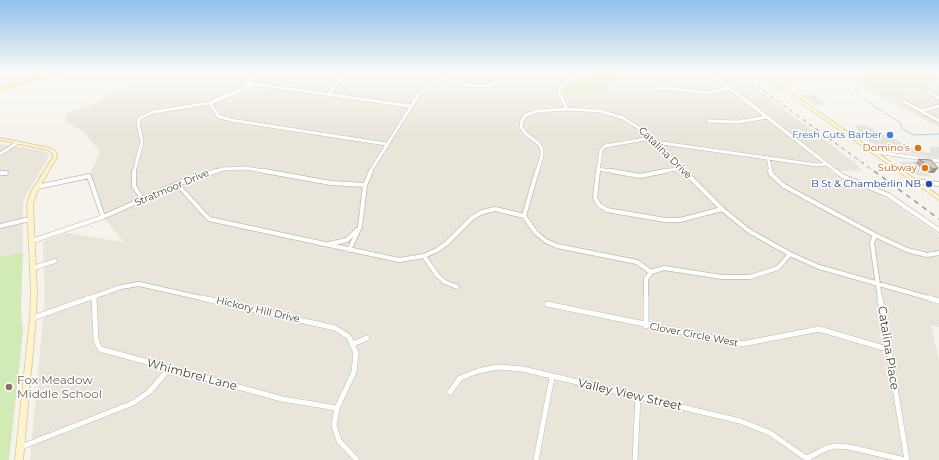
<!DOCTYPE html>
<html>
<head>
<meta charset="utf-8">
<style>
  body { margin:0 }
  canvas { display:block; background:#f6f3ec }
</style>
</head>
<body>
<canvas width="939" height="460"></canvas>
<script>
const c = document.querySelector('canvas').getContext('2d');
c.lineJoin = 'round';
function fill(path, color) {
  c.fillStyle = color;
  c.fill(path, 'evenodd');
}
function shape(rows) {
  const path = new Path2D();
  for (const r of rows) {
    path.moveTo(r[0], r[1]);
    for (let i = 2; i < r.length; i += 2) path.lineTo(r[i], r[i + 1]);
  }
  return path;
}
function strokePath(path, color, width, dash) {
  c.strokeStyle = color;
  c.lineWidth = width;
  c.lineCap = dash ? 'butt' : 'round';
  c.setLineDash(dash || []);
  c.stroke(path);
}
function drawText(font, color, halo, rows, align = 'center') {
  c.font = font + ' Montserrat,sans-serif';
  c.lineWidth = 3;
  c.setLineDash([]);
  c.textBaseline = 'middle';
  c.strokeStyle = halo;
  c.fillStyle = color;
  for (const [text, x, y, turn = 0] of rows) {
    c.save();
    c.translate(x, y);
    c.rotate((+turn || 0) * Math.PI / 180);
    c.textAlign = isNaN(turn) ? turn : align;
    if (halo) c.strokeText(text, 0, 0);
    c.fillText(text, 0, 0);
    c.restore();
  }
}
fill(shape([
  [156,72,735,72,855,163,862,171,830,171,845,182,878,194,895,204,939,235,939,327,931,325,939,361,939,460,30,460,45,298,43,241,68,233,124,242,103,217,89,176,100,152,85,133,65,121,68,113,98,102,109,93,132,86,147,74],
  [930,72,939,72,939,127,867,90,926,88,936,81],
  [0,144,43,151,47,153,49,157,28,191,23,202,23,252,0,257]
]), '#eae5da');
fill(shape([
  [596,72,625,77,613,81,601,92,566,95,564,89,565,85,585,80],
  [866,72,930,72,937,81,926,88,867,90,862,81],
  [23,252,21,309,23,332,11,442,9,460,0,460,0,257]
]), '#d2eab5');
fill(shape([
  [811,93,827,104,815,105,801,95],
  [855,124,867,126,917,150,930,153,930,147,939,147,939,158,886,150,859,136,857,127],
  [918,161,916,165,933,177,918,175,898,162]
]), '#e5e3e0');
strokePath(shape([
  [881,72,875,80,854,90,875,107,900,122,902,129,909,133,915,135,939,134]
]), '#a9d4f2', 1);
const streetFar2 = shape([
  [423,72,453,82,475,86,486,86,500,81],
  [705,72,730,88,837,172],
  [247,83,410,106],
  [247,83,259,72],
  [658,89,667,88,706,93,730,88],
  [929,92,939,98],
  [329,93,347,72],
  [903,101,939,121],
  [210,103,218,116,231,120,386,144],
  [567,109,559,92,560,88,566,82,589,72],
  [922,111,939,106],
  [708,121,738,122,767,117],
  [655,142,817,165,826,164],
  [875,152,939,161],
  [0,154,17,143],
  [768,158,771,172],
  [598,169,618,172],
  [134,172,142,142,138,122,140,118,153,112,210,103,254,84],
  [213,172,223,169,245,168,270,172],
  [370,172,419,94,448,72],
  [537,172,542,156,542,149,539,144,525,133,521,127,522,120,526,115,537,111,567,109,600,111,623,118,645,132,685,172],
  [598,172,601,150,605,146,651,138],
  [659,172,682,168]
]);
const streetFar1 = shape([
  [134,171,134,186,143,200],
  [264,171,331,183,365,185],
  [598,171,595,198,599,205,607,210,665,220,680,220,722,209],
  [612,171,640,176,665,171],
  [684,171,722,209,749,231,790,254,819,267,932,299],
  [770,171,771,174,784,186,875,235,907,250,927,255,939,253],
  [836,171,842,176,888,195,939,230],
  [0,173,6,173],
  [915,181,939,184],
  [177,184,209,219,399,260,424,256,437,250,447,243,472,218,482,212,495,209,524,216],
  [37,187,89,176,103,217],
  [524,216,537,171],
  [524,216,536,233,546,241,557,246,637,262,651,272],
  [0,226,30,219],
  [875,235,872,243,880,299],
  [32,241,103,217,177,184,216,171],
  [329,244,347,240,357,230],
  [349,250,360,227,365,185,371,171],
  [424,256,437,275,445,282,457,287],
  [33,268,55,261],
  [651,272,664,268,722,277,750,277,778,268,790,254],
  [94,297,94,299],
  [87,299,121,287,139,284,206,299],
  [646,299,646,279,651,272]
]);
const street = shape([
  [94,298,96,340,100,349,282,399,337,408],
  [202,298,335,328,349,337,356,353,354,372,337,408,334,425,339,441,357,460],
  [646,298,646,326],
  [880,298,907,460],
  [929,298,939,301],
  [547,304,742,344,819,329,887,349],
  [33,318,89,298],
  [353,344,367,338],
  [450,392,460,378,478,371,498,367,523,369,740,421,770,433,809,460],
  [21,447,133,403,149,392,169,369],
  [807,458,827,448,836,446,849,447,905,460],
  [536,460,552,377],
  [635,460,638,397]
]);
const secondary = shape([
  [757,72,762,72,939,196,939,200,757,72],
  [0,138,51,148,57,153,57,157,37,192,33,204,37,291,36,318,23,460,15,460,30,318,31,291,27,204,31,192,53,157,53,154,48,150,0,140,0,138]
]);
const primary = shape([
  [55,72,62,72,0,90,0,88,55,72]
]);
strokePath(streetFar2, '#c2bbae', 4);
strokePath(streetFar1, '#c2bbae', 5.5);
strokePath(street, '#c2bbae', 6);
strokePath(secondary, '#d6c79b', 1.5);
strokePath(primary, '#e6c16a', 2);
strokePath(streetFar2, '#fff', 3);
strokePath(streetFar1, '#fff', 4);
strokePath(street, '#fff', 5);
fill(secondary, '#fff3cd');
fill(primary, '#ffe39c');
strokePath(shape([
  [738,72,875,172]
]), '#9a9a9a', 1, [4, 4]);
strokePath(shape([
  [874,171,939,219]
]), '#9a9a9a', 1.5, [5, 5]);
fill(shape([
  [919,159,931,160,934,173,929,173,915,164]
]), '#bab2a6');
fill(shape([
  [938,168,934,173,929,173,933,169]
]), '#979187');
const building = shape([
  [919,159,931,160,938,168,933,169,919,159]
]);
fill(building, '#d8cfc1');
strokePath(building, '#979187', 1);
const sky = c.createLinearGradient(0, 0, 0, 137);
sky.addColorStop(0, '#8fc1ec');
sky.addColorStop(0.53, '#fbfaf6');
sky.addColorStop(1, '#fbfaf600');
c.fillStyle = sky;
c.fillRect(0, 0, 939, 137);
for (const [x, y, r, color] of [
  [890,135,4,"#3f7fe0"],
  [918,148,4,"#e8710a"],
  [925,168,4,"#e8710a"],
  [929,184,4,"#1a4fb4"],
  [9,387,4,"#8d6e63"]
]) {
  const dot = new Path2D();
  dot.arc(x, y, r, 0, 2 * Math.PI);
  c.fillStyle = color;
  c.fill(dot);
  strokePath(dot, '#fff', 1.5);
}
drawText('10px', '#366cbe', '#fff', [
  ["Fresh Cuts Barber",882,135]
], 'right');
drawText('10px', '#c56008', '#fff', [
  ["Domino's",910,148],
  ["Subway",917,168]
], 'right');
drawText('10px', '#4b4439', '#fff', [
  ["Catalina Drive",665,153,44],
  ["Stratmoor Drive",172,188,-23],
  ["Hickory Hill Drive",258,310,13],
  ["Clover Circle West",694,335,11]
]);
drawText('10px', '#164399', '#fff', [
  ["B St & Chamberlin NB",921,184]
], 'right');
drawText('12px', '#4b4439', '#fff', [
  ["Catalina Place",888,348,81],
  ["Whimbrel Lane",192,375,15],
  ["Valley View Street",630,395,13]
]);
drawText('12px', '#785e54', '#fff', [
  ["Fox Meadow",17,380],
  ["Middle School",17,394]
], 'left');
</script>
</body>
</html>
